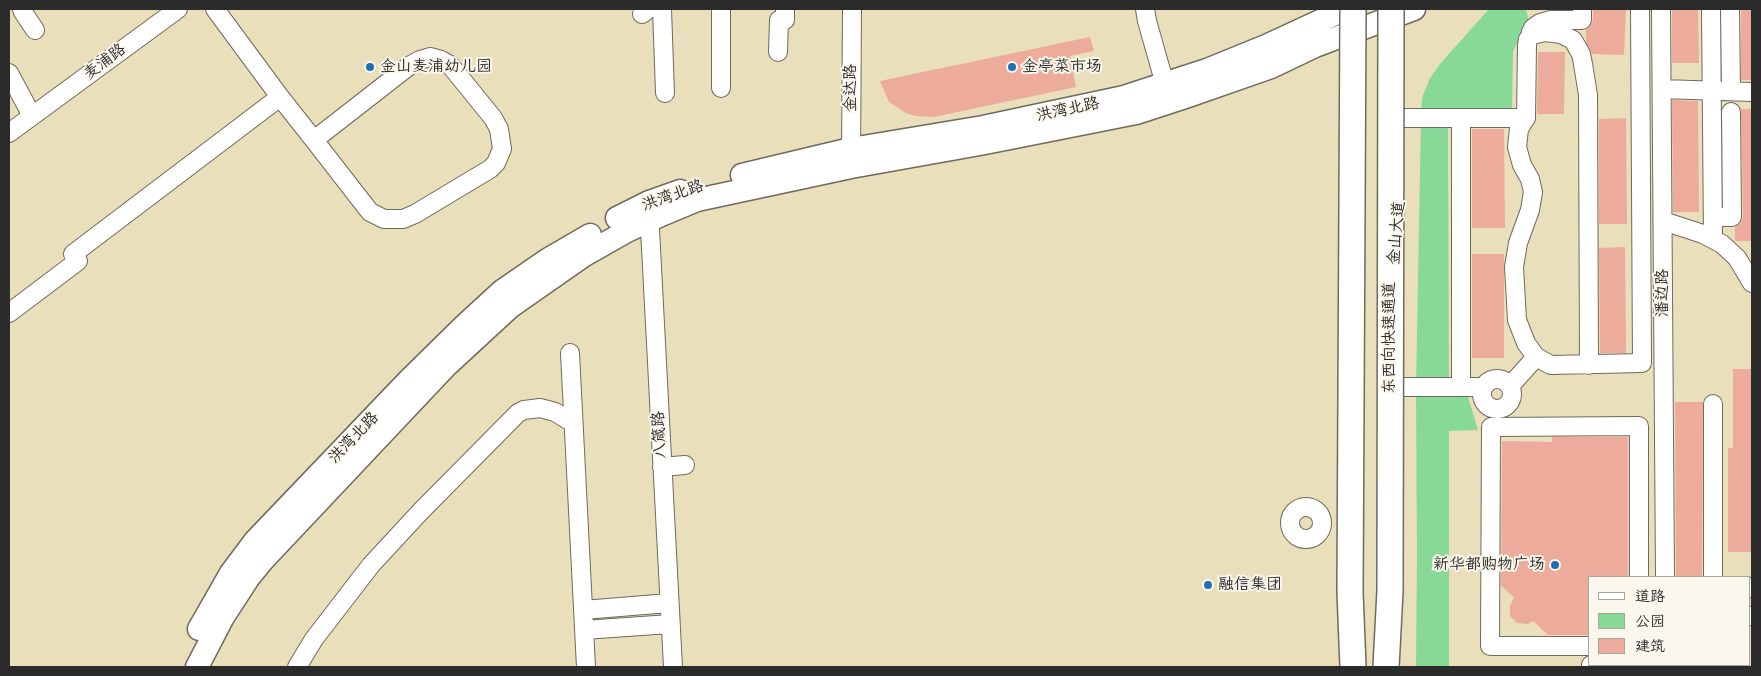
<!DOCTYPE html>
<html>
<head>
<meta charset="utf-8">
<style>
  body { margin:0 }
  #map { position:relative; width:1761px; height:676px; overflow:hidden; background:#eadfbb; font-family:"Balsamiq Sans","LXGW WenKai TC",sans-serif }
  canvas { display:block }
  .frame { position:absolute; inset:0; border:10px solid #2b2b2b; pointer-events:none }
  .legend { position:absolute; left:1588px; top:576px; width:162px; height:90px; box-sizing:border-box; background:#fbf7ec; border:1px solid #a8a59f; margin:0; padding:6px 9px; list-style:none; font-size:15px; color:#2b2b2b }
  .legend li { display:flex; align-items:center; gap:10px; height:25px }
  .legend b { width:25px; border:1px solid #a8a59f }
</style>
</head>
<body>
<div id="map">
<canvas width="1761" height="676"></canvas>
<div class="frame"></div>
<ul class="legend">
<li><b style="height:6px;background:#fff"></b>道路</li>
<li><b style="height:14px;background:#88d898"></b>公园</li>
<li><b style="height:14px;background:#ecab9b"></b>建筑</li>
</ul>
</div>
<script>
const c = document.querySelector('canvas').getContext('2d');
c.lineJoin = 'round';
function fill(path, color) {
  c.fillStyle = color;
  c.fill(path, 'evenodd');
}
function shape(rows) {
  const path = new Path2D();
  for (const r of rows) {
    if (r.length === 3) {
      path.moveTo(r[0] + r[2], r[1]);
      path.arc(r[0], r[1], r[2], 0, 2 * Math.PI);
      continue;
    }
    path.moveTo(r[0], r[1]);
    for (let i = 2; i < r.length; i += 2) path.lineTo(r[i], r[i + 1]);
  }
  return path;
}
function strokePath(path, color, width, dash) {
  c.strokeStyle = color;
  c.lineWidth = width;
  c.lineCap = dash ? 'butt' : 'round';
  c.setLineDash(dash || []);
  c.stroke(path);
}
function drawText(font, color, halo, rows, align = 'center') {
  c.font = font + ' "Balsamiq Sans","LXGW WenKai TC",sans-serif';
  c.lineWidth = 4;
  c.setLineDash([]);
  c.textBaseline = 'middle';
  c.strokeStyle = halo;
  c.fillStyle = color;
  for (const [text, x, y, turn = 0] of rows) {
    c.save();
    c.translate(x, y);
    c.rotate((+turn || 0) * Math.PI / 180);
    c.textAlign = isNaN(turn) ? turn : align;
    if (halo) c.strokeText(text, 0, 0);
    c.fillText(text, 0, 0);
    c.restore();
  }
}
fill(shape([
  [1489,9,1526,9,1529,22,1513,51,1512,111,1448,114,1449,393,1467,393,1478,430,1449,431,1449,667,1416,667,1417,556,1416,388,1421,118,1422,98,1430,78,1440,64]
]), '#88d898');
fill(shape([
  [1593,9,1626,9,1624,55,1592,54,1586,42,1586,30,1591,26,1593,20],
  [1672,9,1698,9,1699,63,1672,63],
  [1741,9,1752,9,1752,80,1741,80],
  [1090,37,1094,51,1070,56,1076,87,948,114,934,117,916,116,906,113,889,102,880,81],
  [1538,52,1565,52,1564,114,1537,114],
  [1672,100,1698,101,1699,212,1673,212],
  [1741,109,1752,109,1752,241,1735,241,1735,227,1741,223,1743,217],
  [1626,118,1627,224,1599,224,1599,119],
  [1472,129,1504,129,1505,228,1472,228],
  [1625,247,1626,353,1600,353,1599,248],
  [1472,254,1504,254,1504,358,1472,358],
  [1733,369,1752,369,1752,552,1728,552,1728,448,1733,448],
  [1675,402,1703,402,1702,577,1676,577],
  [1552,437,1628,437,1628,577,1590,577,1590,635,1548,635,1533,621,1528,624,1517,623,1510,616,1510,606,1514,597,1501,586,1502,441,1552,442]
]), '#ecab9b');
const minor = shape([
  [22,9,23,12,35,30],
  [662,9,665,93],
  [721,9,721,88],
  [1145,9,1147,21,1168,95],
  [1661,9,1665,577],
  [1711,9,1713,239],
  [1730,9,1731,91],
  [642,14,648,9],
  [1531,32,1533,28,1540,23,1550,20,1582,20,1582,9],
  [778,52,779,20,785,20,785,9],
  [9,73,32,116],
  [1662,89,1752,92],
  [280,97,314,140,370,212,384,219,403,219,415,214,490,169,496,163,502,149,499,129,493,118,450,65,441,60,430,57,420,60,409,66,314,140],
  [1401,118,1461,118,1461,387],
  [1461,118,1526,118,1527,45,1528,39,1532,35,1545,32,1561,34,1573,40,1581,54,1583,64,1588,95,1589,365],
  [1526,118,1519,129,1517,147,1522,165,1530,179,1533,192,1530,210,1518,243,1514,267,1517,320,1526,343,1536,357,1551,365,1642,363,1640,9],
  [9,133,178,9],
  [851,161,852,9],
  [649,210,673,667],
  [1713,217,1732,217,1731,112],
  [1663,221,1703,234,1722,244,1737,258,1752,283],
  [9,313,78,261,73,254,280,97,215,9],
  [570,353,586,667],
  [1497,394,15],
  [1510,386,1536,357],
  [1388,387,1484,387],
  [662,467,685,465],
  [1306,523,16],
  [1713,577,1713,404],
  [1750,588,1752,587],
  [583,610,669,603],
  [1750,616,1752,616],
  [584,630,670,624],
  [1590,646,1490,646,1491,427,1639,426,1639,577],
  [1591,665,1592,667],
  [1670,665,1670,667],
  [297,667,314,639,371,565,421,511,518,413,524,410,540,408,555,412,573,423]
]);
const major = shape([
  [742,175,851,149,983,127,1124,97,1207,70,1266,46,1346,9],
  [617,218,649,202,680,191],
  [199,629,231,573,255,541,409,380,465,325,502,291,547,260,590,235],
  [197,667,223,617,249,577,263,560,446,366,510,307,583,256,627,231,661,215,697,200,851,167,985,143,1136,113,1188,96,1271,67,1315,46,1414,9]
]);
strokePath(minor, '#6e6a5d', 20);
strokePath(major, '#6e6a5d', 25);
strokePath(minor, '#fff', 18);
strokePath(major, '#fff', 22);
const highwayBridge = shape([
  [1353,667,1350,592,1353,9],
  [1386,667,1390,591,1391,9]
]);
strokePath(highwayBridge, '#6e6a5d', 28, []);
strokePath(highwayBridge, '#fff', 25);
for (const [x, y, r, color] of [
  [370,67,5,"#1f6fb2"],
  [1012,67,5,"#1f6fb2"],
  [1555,565,5,"#1f6fb2"],
  [1208,585,5,"#1f6fb2"]
]) {
  const dot = new Path2D();
  dot.arc(x, y, r, 0, 2 * Math.PI);
  c.fillStyle = color;
  c.fill(dot);
  strokePath(dot, '#fbf7ec', 2);
}
drawText('16px', '#2b2b2b', '#fbf7ec', [
  ["麦浦路",105,62,-37],
  ["金达路",851,88,-90],
  ["洪湾北路",1068,110,-12],
  ["洪湾北路",673,196,-19],
  ["金山大道",1397,233,-85],
  ["潘边路",1663,293,-90],
  ["东西向快速通道",1390,338,-90],
  ["八箴路",660,435,-93],
  ["洪湾北路",354,438,-46]
]);
drawText('16px', '#2b2b2b', '#fbf7ec', [
  ["金山麦浦幼儿园",380,67],
  ["金亭菜市场",1022,67],
  ["新华都购物广场",1545,565,"right"],
  ["融信集团",1218,585]
], 'left');
</script>
</body>
</html>
